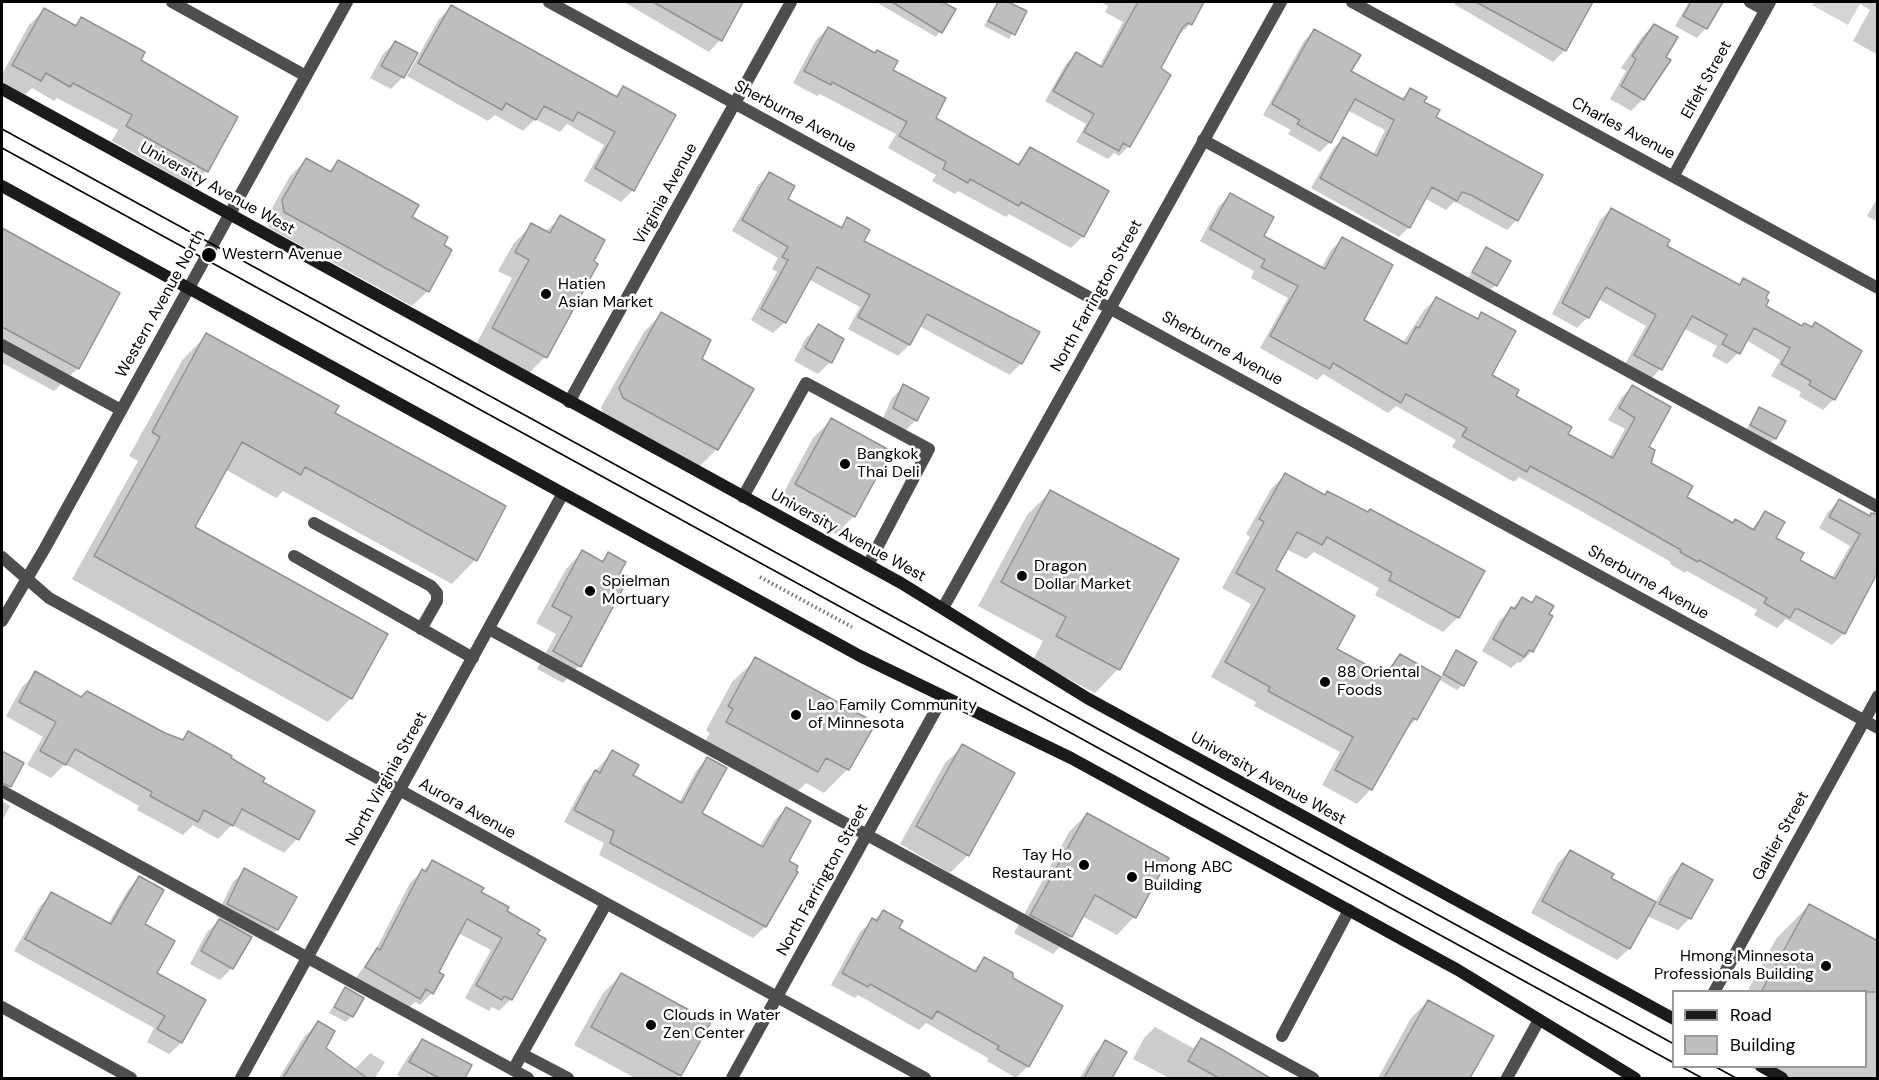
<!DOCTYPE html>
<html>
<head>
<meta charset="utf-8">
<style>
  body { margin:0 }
  #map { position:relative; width:1879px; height:1080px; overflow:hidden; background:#fff; font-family:"DM Sans",sans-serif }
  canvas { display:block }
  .frame { position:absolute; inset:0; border:3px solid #000; pointer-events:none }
  .legend { position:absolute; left:1672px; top:990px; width:195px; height:78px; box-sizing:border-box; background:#fff; border:2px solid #999; margin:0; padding:8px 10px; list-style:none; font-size:18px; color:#000 }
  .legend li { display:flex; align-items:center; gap:12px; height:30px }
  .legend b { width:30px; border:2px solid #999 }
</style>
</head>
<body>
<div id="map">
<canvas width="1879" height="1080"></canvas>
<div class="frame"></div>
<ul class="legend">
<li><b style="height:8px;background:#1b1b1b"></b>Road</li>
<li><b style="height:16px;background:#bebebe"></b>Building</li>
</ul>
</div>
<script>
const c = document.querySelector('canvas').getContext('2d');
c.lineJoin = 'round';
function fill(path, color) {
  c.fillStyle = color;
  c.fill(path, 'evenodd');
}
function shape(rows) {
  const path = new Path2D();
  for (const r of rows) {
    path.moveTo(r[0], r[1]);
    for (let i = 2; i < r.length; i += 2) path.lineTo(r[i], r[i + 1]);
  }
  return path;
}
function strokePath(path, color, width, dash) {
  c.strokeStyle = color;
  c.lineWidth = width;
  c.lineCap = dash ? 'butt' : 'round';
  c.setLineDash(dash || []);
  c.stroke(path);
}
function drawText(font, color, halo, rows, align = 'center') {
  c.font = font + ' "DM Sans",sans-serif';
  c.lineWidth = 5;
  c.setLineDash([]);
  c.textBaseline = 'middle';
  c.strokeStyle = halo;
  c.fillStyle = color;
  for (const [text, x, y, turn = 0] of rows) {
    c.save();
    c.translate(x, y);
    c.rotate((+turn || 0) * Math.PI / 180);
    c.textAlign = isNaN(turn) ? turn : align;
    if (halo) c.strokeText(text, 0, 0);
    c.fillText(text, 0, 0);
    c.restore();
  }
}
fill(shape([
  [1814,2,1861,2,1848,25,1812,5]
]), '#d5d5d5');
fill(shape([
  [624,2,741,2,720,40,709,52],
  [876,2,940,2,954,10,936,37],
  [998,2,1005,2,1025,12,1009,39,984,26],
  [1100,2,1202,2,1190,24,1181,33,1179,32,1159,68,1169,76,1129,146,1119,156,1114,153,1108,159,1076,142,1086,124,1045,101,1066,64,1076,54,1099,67,1123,22,1105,12,1108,6],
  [1455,2,1591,2,1565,50,1553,62,1454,4],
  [1689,2,1721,2,1706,28,1697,38,1675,26],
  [1862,2,1878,2,1878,55,1853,41,1870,10,1860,4],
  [451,7,614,97,624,88,633,190,621,202,584,181,604,145,567,124,560,132,535,119,523,131,495,115,488,121,407,76,439,19],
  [44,10,74,26,82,19,139,60,206,171,191,186,112,141,118,130,57,98,54,101,32,88,24,96,2,83,2,74,29,25],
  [1654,25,1664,57,1643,99,1631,111,1610,99,1626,71,1621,68,1642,37],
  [828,28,891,70,934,118,1016,165,1030,149,1083,236,1071,248,1009,214,1006,217,958,191,955,194,932,181,936,175,888,148,896,134,820,94,817,96,793,83,816,40],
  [1314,31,1349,72,1400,100,1410,90,1517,220,1507,230,1461,205,1454,202,1446,210,1424,198,1409,227,1399,237,1311,188,1333,149,1343,139,1373,155,1385,130,1347,110,1330,142,1320,152,1288,134,1291,130,1263,115,1304,41],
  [395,42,403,77,391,89,370,78,383,54],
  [306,160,328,172,338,162,410,218,428,291,412,306,269,228,267,217,290,176],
  [770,174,786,200,839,228,848,219,862,241,1021,363,1010,375,919,326,909,345,898,356,848,329,860,307,808,279,785,322,773,333,751,320,777,272,772,269,778,258,732,231,758,185],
  [1230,195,1262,236,1321,269,1331,250,1343,239,1362,321,1403,343,1424,310,1436,299,1476,320,1481,314,1490,376,1566,435,1609,458,1625,429,1608,420,1621,398,1632,387,1650,463,1685,497,1732,525,1751,530,1765,513,1774,538,1798,561,1831,579,1850,546,1819,528,1828,512,1840,500,1874,520,1872,513,1878,503,1878,565,1844,633,1832,645,1786,619,1777,628,1754,615,1757,610,1687,571,1685,573,1670,564,1671,562,1581,511,1519,477,1514,482,1452,447,1456,440,1396,406,1388,413,1323,374,1317,380,1260,348,1288,298,1251,278,1254,271,1200,241,1219,206],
  [1878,197,1878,222,1867,216],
  [1611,209,1665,246,1738,286,1744,280,1834,399,1823,410,1799,396,1801,392,1771,376,1780,360,1746,340,1738,353,1727,364,1712,356,1717,346,1683,328,1660,369,1650,380,1624,366,1646,326,1598,299,1588,317,1577,328,1552,314,1600,220],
  [561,217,545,357,527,375,475,346,512,278,498,271,514,243,532,225,545,232],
  [2,230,118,293,78,368,54,391,2,363],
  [1486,249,1496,285,1490,290,1468,278],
  [661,314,717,449,699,467,605,416,601,407,644,332],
  [818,326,830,362,818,374,794,361,806,338],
  [207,335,333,413,475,560,452,584,283,491,276,498,225,469,193,527,351,698,328,722,72,579,138,461,129,456,183,359],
  [904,386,916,420,904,432,882,420,892,398],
  [1760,409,1775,438,1769,444,1745,431],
  [831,420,854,516,836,534,778,503,813,438],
  [1285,475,1324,496,1327,493,1458,617,1443,632,1375,595,1379,588,1314,552,1306,559,1286,549,1274,571,1335,650,1383,675,1400,656,1440,678,1457,652,1462,685,1457,690,1438,679,1416,719,1403,733,1371,789,1357,804,1322,785,1340,752,1254,706,1256,702,1211,677,1251,604,1222,588,1250,537,1246,534,1271,489],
  [1051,491,1177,560,1118,669,1095,693,1033,660,1043,641,978,606,1027,515],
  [582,552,600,562,608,554,579,666,563,683,537,669,556,634,536,623,566,569],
  [1536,598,1532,651,1520,663,1518,662,1511,668,1482,651,1499,621,1511,609,1522,599,1531,603],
  [756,659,873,723,848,769,824,793,806,783,794,795,703,745,710,733,706,730,732,682],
  [36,673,82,699,165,734,181,740,188,733,261,783,313,812,297,839,284,853,232,825,218,839,193,825,183,835,137,810,139,806,65,764,51,778,27,765,43,737,6,716,22,687],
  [963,746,968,855,950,873,900,844,945,763],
  [612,752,631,775,679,803,696,771,707,759,700,814,759,847,775,820,786,809,786,862,796,873,765,927,753,938,599,855,604,843,564,822,584,784],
  [6,755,10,786,2,794,2,760],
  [2,801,10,806,2,821],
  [1087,814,1134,917,1117,935,1082,916,1071,936,1053,954,1014,933,1069,832],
  [1570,851,1609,879,1655,904,1670,877,1682,865,1690,918,1678,930,1647,916,1629,949,1617,960,1531,913,1558,863],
  [432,862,505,912,511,999,499,1011,492,1007,489,1011,465,998,491,950,458,933,437,973,432,993,420,1005,415,1002,407,1010,355,979,374,953,410,883],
  [245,870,295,898,277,930,265,942,238,928,232,968,220,980,190,964,207,932,221,919,216,916,233,882],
  [139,878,143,924,155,974,204,1000,181,1043,169,1054,147,1042,154,1028,14,951,40,906,52,894,108,924,128,890],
  [1809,905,1878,943,1878,1078,1770,1078,1748,1066,1866,1066,1866,992,1747,992,1776,939],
  [883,912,897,928,972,972,984,959,1028,1066,1016,1078,987,1061,988,1058,926,1023,919,1030,858,995,855,998,831,985,860,932],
  [621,975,709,1023,677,1078,635,1078,574,1045,603,993],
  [345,989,352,1016,346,1022,329,1013],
  [1428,1001,1492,1036,1469,1078,1378,1078,1411,1018],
  [318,1023,324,1048,354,1070,370,1053,385,1062,375,1078,279,1078,304,1037],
  [1155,1027,1193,1048,1201,1040,1267,1078,1169,1078,1133,1059,1144,1038],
  [422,1041,470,1065,463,1078,402,1078,397,1075,409,1055],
  [1106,1042,1125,1053,1111,1078,1080,1078,1094,1054]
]), '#0003');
const building = shape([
  [653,2,743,2,722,41,653,2],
  [892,2,942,2,956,9,942,33,892,2],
  [998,2,1008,2,1027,11,1015,35,988,21,998,2],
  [1138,2,1204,2,1192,25,1188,23,1183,27,1161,68,1171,75,1158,98,1130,147,1123,143,1119,151,1084,132,1094,114,1053,91,1076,52,1102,67,1138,2],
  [1476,2,1593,2,1566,51,1476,2],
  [1691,2,1723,2,1707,29,1683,16,1691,2],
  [451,5,617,97,623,86,676,115,634,191,595,168,615,132,578,112,573,121,544,106,536,120,506,103,502,110,418,63,451,5],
  [44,8,76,26,81,17,145,52,141,60,238,117,208,172,126,126,132,115,73,83,70,87,46,73,41,81,12,65,44,8],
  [1654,24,1678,37,1666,57,1671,60,1644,100,1621,86,1636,59,1632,56,1654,24],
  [828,27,875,53,877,50,898,61,893,70,946,98,936,118,1019,165,1030,147,1109,191,1084,237,1021,202,1019,206,970,179,968,183,943,169,946,162,899,136,907,122,832,82,831,85,804,71,828,27],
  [1314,29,1361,55,1351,71,1404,100,1410,88,1427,97,1424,102,1440,110,1436,117,1543,175,1518,221,1471,195,1462,192,1457,201,1432,187,1410,228,1320,178,1343,137,1377,156,1394,120,1355,99,1331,143,1297,124,1300,120,1272,104,1314,29],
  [395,41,418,53,404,78,381,66,395,41],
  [306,158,331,172,338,160,419,205,412,217,448,237,444,245,452,250,429,292,284,212,282,200,306,158],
  [769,172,795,186,788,199,842,228,847,217,870,230,864,241,1040,332,1022,364,927,314,910,345,858,317,870,295,817,267,786,323,761,309,788,260,782,257,788,247,742,220,769,172],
  [1230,193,1274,217,1264,236,1325,269,1342,237,1393,265,1364,320,1407,344,1416,327,1419,328,1436,297,1478,319,1481,312,1516,331,1492,375,1519,390,1516,396,1572,427,1568,434,1613,458,1635,418,1619,408,1632,385,1671,407,1649,447,1655,450,1651,463,1693,486,1687,497,1733,523,1735,519,1754,530,1765,511,1785,522,1776,538,1804,553,1800,560,1835,579,1860,534,1829,517,1839,499,1870,516,1871,513,1878,515,1878,572,1845,634,1798,609,1795,609,1790,618,1764,603,1767,598,1699,560,1698,562,1680,552,1681,550,1593,500,1530,466,1527,472,1462,436,1467,428,1406,394,1401,403,1333,363,1330,369,1270,336,1298,286,1261,267,1265,260,1210,229,1230,193],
  [1611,208,1670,240,1667,246,1740,285,1743,278,1769,292,1766,298,1769,300,1766,306,1802,326,1804,323,1812,327,1815,322,1862,351,1835,400,1809,385,1811,381,1781,364,1790,348,1754,328,1740,354,1722,344,1727,335,1692,316,1662,370,1634,355,1656,315,1606,287,1589,318,1562,303,1611,208],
  [560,215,605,240,594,261,598,264,547,358,492,328,529,260,515,252,531,223,550,233,560,215],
  [2,228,120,293,79,369,2,327,2,228],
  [1486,247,1511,261,1497,286,1472,272,1486,247],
  [661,312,711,340,702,359,754,389,718,450,623,398,619,388,661,312],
  [818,324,844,339,832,363,805,348,818,324],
  [206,333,339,406,335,413,506,506,477,561,305,467,301,475,242,442,195,527,388,634,352,699,94,556,160,437,152,432,206,333],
  [903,384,929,398,917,421,893,408,903,384],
  [1759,407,1786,421,1776,439,1750,425,1759,407],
  [831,418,891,451,855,517,795,484,831,418],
  [1285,473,1325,495,1327,491,1368,512,1370,509,1485,571,1459,618,1389,580,1392,573,1327,537,1322,545,1297,532,1276,570,1355,616,1337,649,1386,675,1400,654,1441,677,1417,720,1413,718,1372,790,1335,770,1353,737,1268,691,1270,687,1225,662,1265,589,1236,573,1264,522,1259,519,1285,473],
  [1050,490,1179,559,1120,670,1056,636,1066,617,1001,582,1050,490],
  [582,550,603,562,608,552,626,562,620,573,629,577,581,667,553,651,572,617,552,606,582,550],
  [1536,596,1554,606,1549,614,1553,616,1533,652,1529,650,1524,657,1493,639,1511,607,1515,609,1522,597,1532,603,1536,596],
  [1456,650,1477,662,1464,686,1443,674,1456,650],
  [755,657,876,723,849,770,826,758,818,772,726,722,733,709,728,706,755,657],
  [35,671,81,697,87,691,165,733,183,740,188,731,232,756,231,758,265,778,263,782,315,811,299,840,242,809,233,826,204,810,198,822,150,796,152,792,75,749,66,765,40,751,56,722,19,702,35,671],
  [962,744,1015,773,969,856,916,826,962,744],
  [612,750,639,765,633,775,682,803,707,757,727,768,702,813,763,847,786,807,811,821,789,861,798,866,796,871,798,872,766,927,610,843,614,831,574,810,595,770,600,773,612,750],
  [2,751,24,763,11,787,2,783,2,751],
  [1087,813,1169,858,1136,918,1095,895,1072,937,1030,915,1087,813],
  [1570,850,1614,874,1611,878,1656,902,1630,949,1542,901,1570,850],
  [432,860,484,888,481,892,509,907,507,911,540,930,537,934,546,939,512,1000,504,996,502,1000,476,985,502,938,467,919,439,972,444,975,433,994,426,989,420,999,365,967,377,948,380,950,422,869,426,872,432,860],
  [1682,863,1713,880,1691,919,1659,904,1682,863],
  [244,868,297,897,278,930,227,904,244,868],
  [139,876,164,890,145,924,175,941,157,973,206,1000,182,1043,157,1029,165,1016,25,939,51,892,111,924,139,876],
  [1809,904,1878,941,1878,992,1761,992,1809,904],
  [883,910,903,921,899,928,976,972,984,957,1013,973,1013,978,1063,1006,1029,1067,997,1049,999,1046,937,1011,932,1019,870,984,868,987,842,973,872,918,877,921,883,910],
  [219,919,252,937,233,969,201,951,219,919],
  [621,973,711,1022,681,1076,591,1027,621,973],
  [345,987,364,998,353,1017,334,1007,345,987],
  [1428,1000,1494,1036,1470,1078,1384,1078,1428,1000],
  [318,1021,335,1031,326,1048,367,1078,283,1078,318,1021],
  [1201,1038,1223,1050,1270,1078,1219,1078,1188,1061,1201,1038],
  [422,1039,472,1065,465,1078,439,1078,409,1062,422,1039],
  [1105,1040,1127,1052,1112,1078,1084,1078,1105,1040]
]);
fill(building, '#bebebe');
strokePath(building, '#929292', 1.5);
strokePath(shape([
  [760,577,852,627]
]), '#707070', 4, [1.5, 3]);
strokePath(shape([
  [172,2,306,76],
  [1750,2,1765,10],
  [1203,140,1878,507],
  [2,345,121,410],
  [743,497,806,383,929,449,868,565],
  [314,523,431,586,437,593,437,601,421,629],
  [294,556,473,658],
  [489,629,1313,1078],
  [2,791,528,1078],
  [1282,1036,1349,910],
  [522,1054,568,1078],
  [513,1070,606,904]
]), '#4e4e4e', 12);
strokePath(shape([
  [549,2,1878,728],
  [1352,2,1878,288],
  [1674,175,1770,2],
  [569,402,791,2],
  [2,557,49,598,925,1078],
  [943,608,1281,2],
  [1714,992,1878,696],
  [2,1007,131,1078],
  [241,1078,562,495],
  [732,1078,943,697],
  [1507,1078,1539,1020]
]), '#4e4e4e', 12);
strokePath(shape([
  [2,621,45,548,347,2]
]), '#4e4e4e', 12);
strokePath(shape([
  [2,89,901,583,1087,698,1674,1019],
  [2,186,860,656,1071,758,1458,970,1635,1078],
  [1761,1066,1782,1078]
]), '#1b1b1b', 12);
strokePath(shape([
  [2,129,1674,1044],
  [2,148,1674,1063],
  [1680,1066,1702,1078],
  [1714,1066,1736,1078]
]), '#000', 1.5);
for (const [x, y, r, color] of [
  [209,255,8,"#000"],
  [546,294,6,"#000"],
  [845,464,6,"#000"],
  [1022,576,6,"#000"],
  [590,591,6,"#000"],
  [1325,682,6,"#000"],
  [796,715,6,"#000"],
  [1084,865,6,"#000"],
  [1132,877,6,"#000"],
  [1826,966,6,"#000"],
  [651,1025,6,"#000"]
]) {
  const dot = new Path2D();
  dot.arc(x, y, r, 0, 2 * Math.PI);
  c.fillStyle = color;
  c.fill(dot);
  strokePath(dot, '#fff', 2);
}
drawText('16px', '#000', '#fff', [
  ["Elfelt Street",1707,80,-61],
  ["Sherburne Avenue",795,117,28],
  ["Charles Avenue",1623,129,28],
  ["University Avenue West",217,189,29],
  ["Virginia Avenue",666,194,-61],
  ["North Farrington Street",1097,296,-61],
  ["Western Avenue North",161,304,-61],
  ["Sherburne Avenue",1222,349,29],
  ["University Avenue West",848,536,29],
  ["Sherburne Avenue",1648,583,29],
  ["North Virginia Street",387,779,-61],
  ["University Avenue West",1268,779,29],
  ["Aurora Avenue",467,809,29],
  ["Galtier Street",1781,836,-61],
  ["North Farrington Street",823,880,-61]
]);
drawText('16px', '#000', '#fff', [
  ["Western Avenue",222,255],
  ["Hatien",558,285],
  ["Asian Market",558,303],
  ["Bangkok",857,455],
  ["Thai Deli",857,473],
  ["Dragon",1034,567],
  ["Dollar Market",1034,585],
  ["Spielman",602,582],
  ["Mortuary",602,600],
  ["88 Oriental",1337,673],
  ["Foods",1337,691],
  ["Lao Family Community",808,706],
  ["of Minnesota",808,724],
  ["Tay Ho",1072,856,"right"],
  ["Restaurant",1072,874,"right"],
  ["Hmong ABC",1144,868],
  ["Building",1144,886],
  ["Hmong Minnesota",1814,957,"right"],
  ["Professionals Building",1814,975,"right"],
  ["Clouds in Water",663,1016],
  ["Zen Center",663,1034]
], 'left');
</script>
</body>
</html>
